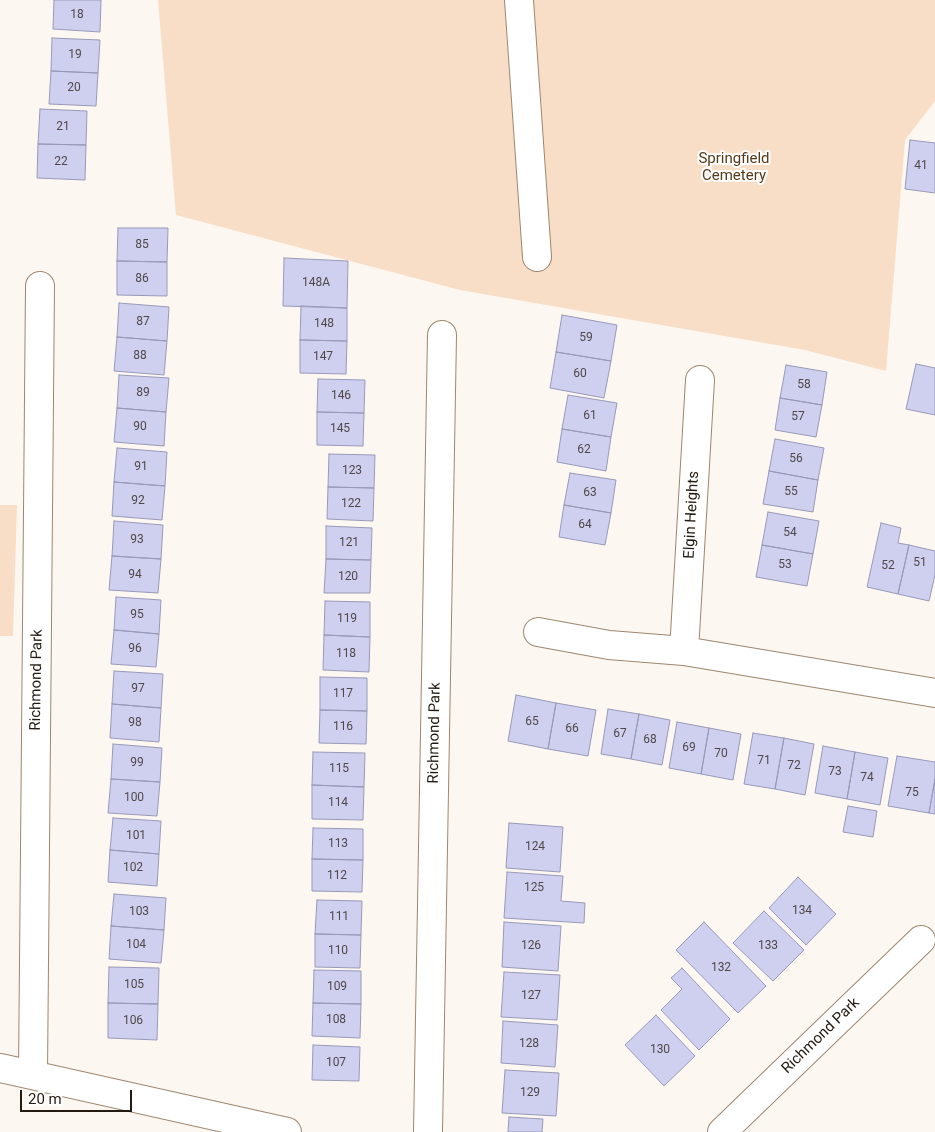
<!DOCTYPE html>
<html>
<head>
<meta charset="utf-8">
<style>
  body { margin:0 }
  #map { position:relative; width:935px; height:1132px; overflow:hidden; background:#fdf7f2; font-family:Roboto,sans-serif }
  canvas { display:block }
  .scale { position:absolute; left:20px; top:1090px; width:112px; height:22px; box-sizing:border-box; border:2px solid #231a11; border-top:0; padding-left:6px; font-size:15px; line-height:18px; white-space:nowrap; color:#231a11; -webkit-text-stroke:4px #fff; paint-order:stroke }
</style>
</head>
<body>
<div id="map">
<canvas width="935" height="1132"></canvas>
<div class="scale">20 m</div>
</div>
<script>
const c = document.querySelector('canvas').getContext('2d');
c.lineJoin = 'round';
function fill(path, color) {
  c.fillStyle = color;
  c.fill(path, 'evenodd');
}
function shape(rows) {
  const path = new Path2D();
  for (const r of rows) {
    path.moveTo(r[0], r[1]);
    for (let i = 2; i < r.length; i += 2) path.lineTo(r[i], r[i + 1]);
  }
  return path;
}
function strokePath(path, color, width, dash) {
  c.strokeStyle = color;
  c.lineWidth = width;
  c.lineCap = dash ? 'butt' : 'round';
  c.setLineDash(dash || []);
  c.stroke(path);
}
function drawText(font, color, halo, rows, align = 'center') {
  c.font = font + ' Roboto,sans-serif';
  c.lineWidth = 4;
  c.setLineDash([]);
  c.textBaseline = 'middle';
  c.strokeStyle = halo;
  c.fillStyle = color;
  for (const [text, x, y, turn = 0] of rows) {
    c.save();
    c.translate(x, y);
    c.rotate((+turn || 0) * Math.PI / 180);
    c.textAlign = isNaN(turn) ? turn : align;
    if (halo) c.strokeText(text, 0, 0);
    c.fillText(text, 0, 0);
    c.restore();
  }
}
fill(shape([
  [158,0,935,0,935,101,905,140,886,371,805,350,460,290,176,215],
  [0,505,17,505,13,636,0,636]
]), '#f8dec6');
const building = shape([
  [54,0,101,0,100,32,53,29,54,0],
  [52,38,100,40,98,73,51,71,52,38],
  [51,71,98,73,96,106,49,104,51,71],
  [40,109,87,111,86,145,38,144,40,109],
  [910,140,935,143,935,193,905,189,910,140],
  [38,144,86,145,85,180,37,178,38,144],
  [118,228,168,228,167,262,117,261,118,228],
  [284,258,348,261,347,308,283,306,284,258],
  [117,261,167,262,167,296,117,295,117,261],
  [119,303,169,307,167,341,117,337,119,303],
  [301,306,347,308,347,341,300,340,301,306],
  [562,315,617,325,611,361,556,352,562,315],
  [117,337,167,341,164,375,114,371,117,337],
  [300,340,347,341,346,374,300,373,300,340],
  [556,352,611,361,604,398,550,388,556,352],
  [916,364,935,368,935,415,906,409,916,364],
  [786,365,827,372,822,405,780,398,786,365],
  [119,375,169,378,166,412,117,408,119,375],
  [318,379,365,380,364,413,317,412,318,379],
  [568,395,617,403,611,437,562,429,568,395],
  [780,398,822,405,816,437,775,430,780,398],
  [117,408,166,412,164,446,114,442,117,408],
  [317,412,364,413,363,446,317,445,317,412],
  [562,429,611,437,606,471,557,462,562,429],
  [775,439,824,448,818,480,769,471,775,439],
  [117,448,167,452,165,486,114,482,117,448],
  [329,454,375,455,374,488,328,487,329,454],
  [769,471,818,480,813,512,763,504,769,471],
  [570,473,616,480,611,513,564,505,570,473],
  [114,482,165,486,162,520,112,516,114,482],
  [328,487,374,488,373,521,327,519,328,487],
  [564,505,611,513,605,545,559,537,564,505],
  [768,512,819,521,813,554,762,545,768,512],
  [114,521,163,525,161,559,112,556,114,521],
  [881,523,901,528,898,543,909,545,898,594,867,587,881,523],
  [326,526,372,528,371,560,326,559,326,526],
  [762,545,813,554,807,586,756,577,762,545],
  [909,545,935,551,935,575,929,601,898,594,909,545],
  [112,556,161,559,158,593,109,590,112,556],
  [326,559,371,560,370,593,324,593,326,559],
  [116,597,161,600,159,634,114,630,116,597],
  [325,601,370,602,370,637,324,635,325,601],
  [114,630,159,634,156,667,111,664,114,630],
  [324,635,370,637,369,672,323,670,324,635],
  [114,671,163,674,161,708,112,704,114,671],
  [320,677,367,678,367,711,320,710,320,677],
  [516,695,556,703,548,749,508,741,516,695],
  [556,703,596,710,588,756,548,749,556,703],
  [112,704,161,708,159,742,110,738,112,704],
  [608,709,639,714,631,759,601,754,608,709],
  [320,710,367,711,366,744,319,743,320,710],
  [639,714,670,720,662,765,631,759,639,714],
  [677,722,709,728,701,774,669,768,677,722],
  [709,728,741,734,733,780,701,774,709,728],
  [753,733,784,738,775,789,744,784,753,733],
  [784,738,814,744,805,795,775,789,784,738],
  [113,744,162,748,160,782,111,779,113,744],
  [823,746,855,752,847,799,815,793,823,746],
  [313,752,365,753,364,787,312,785,313,752],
  [855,752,888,758,880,805,847,799,855,752],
  [897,756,935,762,935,779,929,813,888,806,897,756],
  [111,779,160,782,157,816,108,813,111,779],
  [935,779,935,814,929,813,935,779],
  [312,785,364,787,363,820,312,819,312,785],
  [848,806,877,811,873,837,843,832,848,806],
  [113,818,161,821,159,854,110,850,113,818],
  [509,823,563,827,560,872,506,868,509,823],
  [313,828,363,829,363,860,312,859,313,828],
  [110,850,159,854,157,886,108,882,110,850],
  [312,859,363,860,362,892,312,891,312,859],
  [507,872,563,876,561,901,585,903,584,923,504,918,507,872],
  [798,877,836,914,806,945,769,908,798,877],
  [114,894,166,898,164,930,111,926,114,894],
  [317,900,362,901,361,935,315,934,317,900],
  [764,911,804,950,773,981,733,943,764,911],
  [504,922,561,926,558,971,502,967,504,922],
  [704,922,766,986,738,1013,676,950,704,922],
  [111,926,164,930,161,963,109,959,111,926],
  [315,934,361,935,360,968,315,967,315,934],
  [109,967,159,968,158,1004,108,1003,109,967],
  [682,968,730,1019,699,1050,661,1010,682,989,671,978,682,968],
  [314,970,361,971,361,1004,313,1003,314,970],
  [504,972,560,975,557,1020,501,1017,504,972],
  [108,1003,158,1004,157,1040,108,1038,108,1003],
  [313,1003,361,1004,360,1038,312,1036,313,1003],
  [656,1015,695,1056,664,1086,625,1045,656,1015],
  [503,1021,558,1025,555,1067,501,1063,503,1021],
  [313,1045,360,1047,359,1081,312,1080,313,1045],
  [505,1070,559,1073,556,1116,502,1113,505,1070],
  [509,1117,543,1119,542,1132,508,1132,509,1117]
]);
fill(building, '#cfd0f0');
strokePath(building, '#9899b7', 1);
const minor = shape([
  [519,0,537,257],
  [538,632,609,645,684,651,935,693],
  [684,651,700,380],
  [0,1068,287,1132],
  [33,1073,40,286],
  [428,1132,442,335],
  [722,1132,921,940]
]);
strokePath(minor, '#9e866f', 30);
strokePath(minor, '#fff', 28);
drawText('12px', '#4e4849', null, [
  ["18",77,15],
  ["19",75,55],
  ["20",74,88],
  ["21",63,127],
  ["22",61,162],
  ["41",921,166],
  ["85",142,245],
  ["86",142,279],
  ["148A",316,283],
  ["87",143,322],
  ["148",324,324],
  ["59",586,338],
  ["88",140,356],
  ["147",323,357],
  ["60",580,374],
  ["58",804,385],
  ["89",143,393],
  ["146",341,396],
  ["61",590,416],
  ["57",798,417],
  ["90",140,427],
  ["145",340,429],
  ["62",584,450],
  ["56",796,459],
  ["91",141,467],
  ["123",352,471],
  ["55",791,492],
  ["63",590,493],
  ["92",138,501],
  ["122",351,504],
  ["64",585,525],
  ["54",790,533],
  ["93",137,540],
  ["121",349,543],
  ["51",920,563],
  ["53",785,565],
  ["52",888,566],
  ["94",135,575],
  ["120",348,577],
  ["95",137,615],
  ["119",347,619],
  ["96",135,649],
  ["118",346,654],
  ["97",138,689],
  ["117",343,694],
  ["65",532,722],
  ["98",135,723],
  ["116",343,727],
  ["66",572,729],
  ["67",620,734],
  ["68",650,740],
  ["69",689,748],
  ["70",721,754],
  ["71",764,761],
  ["99",137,763],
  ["72",794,766],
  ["115",339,769],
  ["73",835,772],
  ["74",867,778],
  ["75",912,793],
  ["100",134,798],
  ["114",338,803],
  ["101",136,836],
  ["113",338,844],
  ["124",535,847],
  ["102",133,868],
  ["112",337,876],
  ["125",534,888],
  ["134",802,911],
  ["103",139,912],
  ["111",339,917],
  ["104",136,945],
  ["126",531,946],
  ["133",768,946],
  ["110",338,951],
  ["132",721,968],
  ["105",134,985],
  ["109",337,987],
  ["127",531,996],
  ["108",336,1020],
  ["106",133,1021],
  ["128",529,1044],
  ["130",660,1050],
  ["107",336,1063],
  ["129",530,1093]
]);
drawText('15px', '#563919', '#fff', [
  ["Springfield",734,159],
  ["Cemetery",734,176]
]);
drawText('15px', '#231a11', '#fff', [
  ["Elgin Heights",692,515,-87],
  ["Richmond Park",37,680,-89],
  ["Richmond Park",435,733,-89],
  ["Richmond Park",821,1036,-44]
]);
</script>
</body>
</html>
